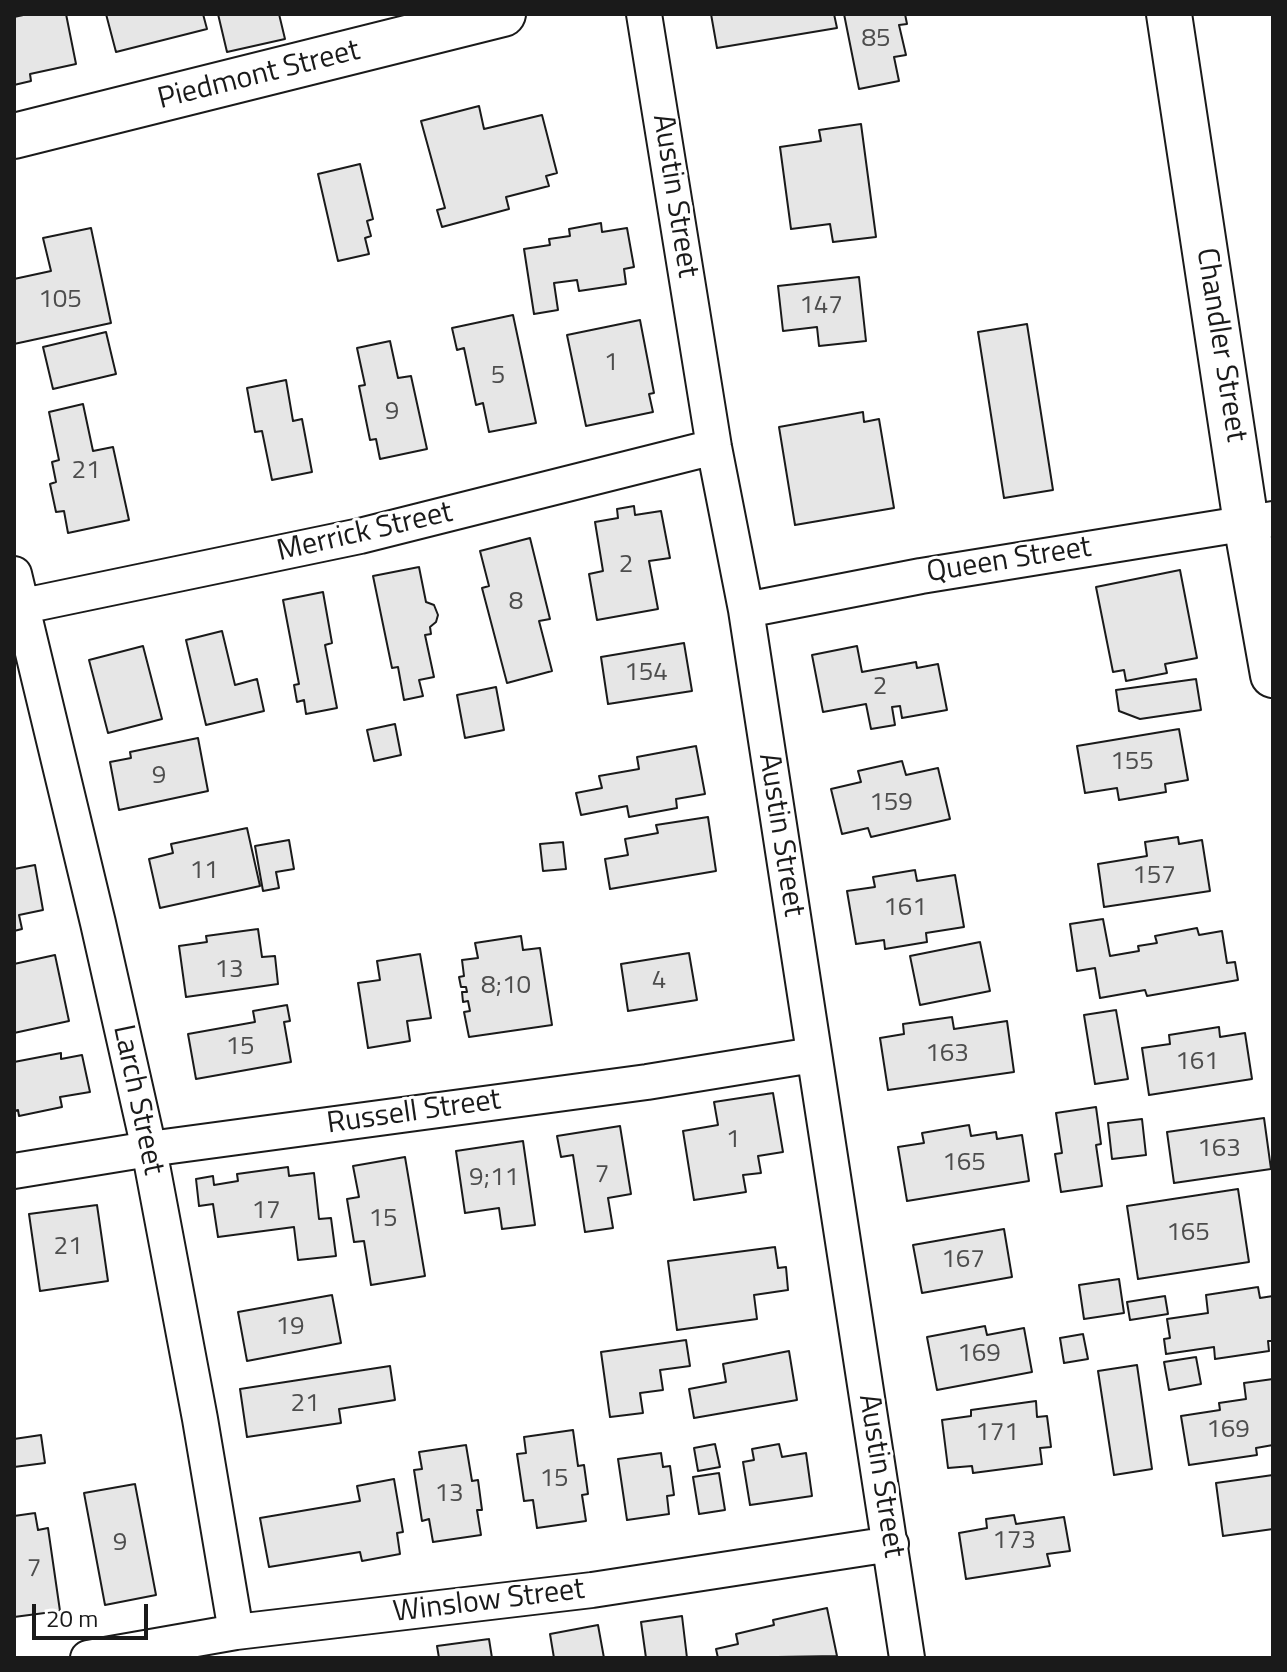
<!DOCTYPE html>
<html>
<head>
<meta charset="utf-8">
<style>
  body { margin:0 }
  #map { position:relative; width:1287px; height:1672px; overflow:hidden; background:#fff; font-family:"Titillium Web",sans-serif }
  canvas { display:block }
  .frame { position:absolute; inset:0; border:16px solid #1a1a1a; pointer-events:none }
  .scale { position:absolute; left:32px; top:1604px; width:116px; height:36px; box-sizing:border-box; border:4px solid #1a1a1a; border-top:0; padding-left:10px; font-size:24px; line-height:28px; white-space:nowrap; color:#1a1a1a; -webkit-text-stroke:6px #fff; paint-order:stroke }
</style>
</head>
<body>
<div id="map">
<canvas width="1287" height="1672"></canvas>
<div class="frame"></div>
<div class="scale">20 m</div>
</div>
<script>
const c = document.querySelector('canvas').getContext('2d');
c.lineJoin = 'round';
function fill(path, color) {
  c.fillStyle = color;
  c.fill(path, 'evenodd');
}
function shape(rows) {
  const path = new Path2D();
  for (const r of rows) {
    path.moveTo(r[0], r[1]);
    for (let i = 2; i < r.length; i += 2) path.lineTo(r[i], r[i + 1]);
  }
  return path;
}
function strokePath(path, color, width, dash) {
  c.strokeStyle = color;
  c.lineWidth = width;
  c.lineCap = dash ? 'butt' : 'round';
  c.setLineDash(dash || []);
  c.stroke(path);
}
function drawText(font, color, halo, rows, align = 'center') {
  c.font = font + ' "Titillium Web",sans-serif';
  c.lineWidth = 6;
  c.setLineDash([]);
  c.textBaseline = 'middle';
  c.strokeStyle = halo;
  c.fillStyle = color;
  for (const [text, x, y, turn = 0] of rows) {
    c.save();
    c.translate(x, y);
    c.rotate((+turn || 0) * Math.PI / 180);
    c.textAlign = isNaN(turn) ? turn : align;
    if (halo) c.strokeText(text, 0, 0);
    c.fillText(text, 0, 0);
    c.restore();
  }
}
const building = shape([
  [28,14,66,14,76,64,30,74,31,81,14,85,14,17,28,14],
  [106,14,203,14,207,29,116,52,106,14],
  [218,14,279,14,285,39,227,52,218,14],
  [711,14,834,14,837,28,717,48,711,14],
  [844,14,905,14,907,24,899,25,906,55,894,57,899,81,859,89,844,14],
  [479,106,484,129,542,115,557,173,546,176,549,186,506,197,509,209,442,227,437,210,445,208,421,121,479,106],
  [861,124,876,237,833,242,830,224,791,229,780,147,821,141,819,130,861,124],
  [360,164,373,219,367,221,371,236,365,238,369,254,338,261,318,174,360,164],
  [601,223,602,232,627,228,634,267,624,269,626,284,579,291,577,280,554,283,558,310,534,314,524,249,550,245,549,239,570,236,569,229,601,223],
  [91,228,111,323,14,344,14,279,51,271,43,238,91,228],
  [859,277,866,341,819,346,817,327,783,331,778,286,859,277],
  [513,315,536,423,489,432,483,403,476,405,464,348,457,350,452,328,513,315],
  [640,320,654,393,649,394,653,412,586,426,567,335,640,320],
  [1027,324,1053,490,1004,498,978,332,1027,324],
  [106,332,116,374,53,389,43,347,106,332],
  [390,341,398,378,411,376,427,449,380,459,376,439,370,440,359,386,365,385,357,348,390,341],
  [286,380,293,421,302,419,312,472,272,480,262,431,255,432,247,388,286,380],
  [83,404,93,451,113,447,129,520,68,533,64,511,56,512,50,484,56,482,52,462,59,460,49,412,83,404],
  [863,412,864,422,879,419,894,508,795,525,779,427,863,412],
  [634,506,635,515,661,511,670,558,649,561,658,609,597,620,589,574,603,571,595,522,618,518,617,509,634,506],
  [530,538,550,619,539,621,552,671,507,683,482,588,489,586,480,551,530,538],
  [419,567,426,602,434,605,438,615,436,622,430,627,431,634,425,635,434,677,419,680,423,696,404,700,398,667,392,668,373,576,419,567],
  [1180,570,1197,658,1165,664,1167,673,1126,681,1124,670,1113,672,1096,587,1180,570],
  [323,592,332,643,325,645,337,708,306,714,304,700,297,702,294,685,299,684,283,600,323,592],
  [222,631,235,685,257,679,264,711,206,725,186,640,222,631],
  [684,643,692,691,608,704,601,657,684,643],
  [143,646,162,719,108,733,89,660,143,646],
  [857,646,862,672,916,662,917,668,938,664,947,710,902,718,900,706,892,707,895,725,871,729,866,704,823,712,812,655,857,646],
  [1196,679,1201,710,1140,719,1119,711,1116,690,1196,679],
  [496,687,504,730,465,738,457,695,496,687],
  [395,724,401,755,374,761,367,730,395,724],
  [1179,729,1188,780,1165,784,1166,792,1119,800,1117,788,1085,793,1077,746,1179,729],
  [198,738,208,791,119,810,110,762,131,758,130,752,198,738],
  [696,746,705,794,676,799,677,808,629,817,627,806,581,815,576,793,602,788,599,776,639,769,637,757,696,746],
  [902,761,906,775,938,768,950,819,871,837,868,828,842,834,831,789,861,782,858,771,902,761],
  [708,817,716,871,610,889,605,859,628,855,625,839,658,833,656,825,708,817],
  [247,828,260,886,160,908,149,859,173,853,171,844,247,828],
  [1178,837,1179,844,1202,840,1210,891,1104,907,1098,864,1147,856,1145,842,1178,837],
  [289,840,294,869,276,872,279,888,263,891,255,846,289,840],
  [563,842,566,869,543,871,540,844,563,842],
  [35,865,43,910,19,915,22,929,14,931,14,869,35,865],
  [915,870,917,881,955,875,964,927,926,933,927,942,885,949,884,940,856,944,847,891,875,887,873,877,915,870],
  [1103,919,1110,956,1139,951,1138,946,1157,943,1155,936,1197,928,1199,935,1222,931,1227,963,1235,962,1238,980,1147,996,1145,990,1100,998,1095,968,1077,971,1070,924,1103,919],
  [258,929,262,957,275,956,278,984,186,997,179,946,207,942,206,936,258,929],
  [521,936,523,950,540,948,552,1025,469,1037,464,1012,470,1011,468,1001,463,1002,462,992,467,992,466,987,461,987,459,977,464,976,462,960,478,958,475,943,521,936],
  [980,942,990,991,920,1005,910,956,980,942],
  [689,953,697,1000,628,1011,621,964,689,953],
  [420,954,431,1018,407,1021,410,1041,368,1048,358,983,380,980,377,961,420,954],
  [55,955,69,1021,14,1033,14,964,55,955],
  [287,1005,290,1021,284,1022,291,1062,196,1079,188,1034,255,1022,253,1011,287,1005],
  [1116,1010,1128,1079,1095,1084,1084,1015,1116,1010],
  [952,1017,954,1029,1007,1021,1014,1072,888,1090,880,1038,904,1034,903,1024,952,1017],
  [1219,1027,1220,1037,1245,1033,1252,1079,1149,1095,1142,1048,1170,1044,1169,1035,1219,1027],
  [61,1053,61,1059,82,1055,90,1092,60,1097,62,1107,19,1116,18,1110,14,1111,14,1062,61,1053],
  [773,1093,783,1152,758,1156,761,1173,743,1175,746,1192,694,1200,683,1131,718,1125,714,1102,773,1093],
  [1096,1107,1101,1144,1096,1145,1102,1186,1061,1192,1055,1154,1062,1153,1056,1113,1096,1107],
  [1264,1118,1271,1169,1174,1183,1167,1132,1264,1118],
  [1142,1119,1146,1155,1112,1159,1108,1123,1142,1119],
  [969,1125,971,1136,996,1132,997,1139,1022,1135,1029,1181,907,1201,898,1147,924,1143,922,1133,969,1125],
  [620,1126,631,1194,608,1198,613,1228,585,1232,573,1155,561,1157,557,1136,620,1126],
  [523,1141,535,1225,502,1229,499,1208,465,1213,456,1151,523,1141],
  [405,1157,425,1276,371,1285,364,1241,354,1242,347,1199,359,1197,353,1166,405,1157],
  [288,1167,289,1176,314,1173,319,1219,331,1218,336,1256,298,1260,294,1227,218,1237,213,1204,199,1206,196,1179,213,1176,214,1185,238,1181,237,1174,288,1167],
  [1238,1189,1249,1262,1138,1279,1127,1206,1238,1189],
  [97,1205,108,1281,40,1291,29,1214,97,1205],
  [1004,1229,1012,1277,922,1293,913,1245,1004,1229],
  [775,1247,778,1268,786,1267,788,1290,754,1295,757,1319,677,1330,668,1261,775,1247],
  [1119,1279,1124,1313,1084,1319,1079,1285,1119,1279],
  [1258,1287,1260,1298,1273,1296,1273,1341,1268,1341,1269,1351,1215,1359,1214,1347,1166,1354,1164,1339,1170,1338,1167,1319,1208,1313,1206,1295,1258,1287],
  [332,1295,341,1343,247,1361,238,1312,332,1295],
  [1165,1296,1168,1314,1130,1320,1127,1302,1165,1296],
  [985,1326,987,1335,1024,1328,1032,1372,937,1390,927,1337,985,1326],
  [1083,1334,1088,1359,1064,1363,1060,1338,1083,1334],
  [686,1340,690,1366,660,1370,663,1390,640,1393,643,1413,610,1417,601,1352,686,1340],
  [789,1351,797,1400,694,1418,689,1389,726,1382,723,1364,789,1351],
  [1196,1357,1201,1384,1169,1390,1164,1362,1196,1357],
  [1137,1365,1152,1469,1114,1475,1098,1371,1137,1365],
  [390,1366,395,1400,339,1409,341,1423,247,1437,240,1389,390,1366],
  [1273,1379,1273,1445,1256,1448,1257,1455,1189,1465,1181,1416,1220,1410,1219,1403,1246,1399,1244,1383,1273,1379],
  [1036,1401,1037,1417,1047,1416,1051,1447,1040,1448,1042,1464,973,1473,972,1466,948,1468,942,1420,971,1416,971,1410,1036,1401],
  [573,1430,578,1466,584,1465,588,1494,582,1495,586,1521,537,1528,533,1500,524,1501,517,1454,526,1453,524,1437,573,1430],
  [41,1435,45,1463,14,1467,14,1436,14,1439,41,1435],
  [715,1444,720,1467,698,1471,694,1448,715,1444],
  [779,1444,782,1457,806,1453,812,1496,750,1505,743,1462,754,1460,752,1449,779,1444],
  [466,1445,472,1481,478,1480,482,1510,477,1510,481,1535,433,1542,429,1519,422,1521,414,1470,422,1469,419,1452,466,1445],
  [661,1453,663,1467,670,1466,674,1495,667,1496,669,1514,627,1520,618,1459,661,1453],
  [719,1473,725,1510,699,1514,693,1477,719,1473],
  [1273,1475,1273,1529,1223,1536,1216,1483,1273,1475],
  [394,1479,403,1532,397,1533,400,1554,362,1561,360,1552,269,1567,260,1518,360,1501,357,1486,394,1479],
  [135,1484,156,1595,105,1605,84,1493,135,1484],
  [35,1513,38,1530,48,1528,60,1611,14,1617,14,1516,35,1513],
  [1014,1515,1016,1524,1064,1517,1070,1551,1047,1554,1050,1566,966,1579,959,1533,987,1528,986,1519,1014,1515],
  [827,1608,837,1656,718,1658,716,1649,738,1644,736,1634,774,1625,773,1620,827,1608],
  [682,1616,687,1658,646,1658,641,1622,682,1616],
  [598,1625,604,1658,554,1658,550,1634,598,1625],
  [489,1639,492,1658,439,1658,437,1646,489,1639]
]);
fill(building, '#e6e6e6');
strokePath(building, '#1a1a1a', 2);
const street = shape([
  [644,14,714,447,746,610,907,1658],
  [14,574,98,923,149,1149,200,1419,236,1632],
  [14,608,360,536,714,447],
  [746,610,921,576,1273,519],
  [14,1171,149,1149,647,1082,813,1055],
  [88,1658,236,1632,592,1590,891,1544]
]);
const secondary = shape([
  [14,136,503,14]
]);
const primary = shape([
  [1169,14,1246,523,1273,675]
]);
strokePath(street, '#1a1a1a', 38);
strokePath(secondary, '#1a1a1a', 48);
strokePath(primary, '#1a1a1a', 48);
strokePath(street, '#fff', 34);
strokePath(secondary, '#fff', 44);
strokePath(primary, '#fff', 44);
drawText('26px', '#4d4d4d', null, [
  ["85",876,40],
  ["105",60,301],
  ["147",821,307],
  ["1",611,364],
  ["5",498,377],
  ["9",392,413],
  ["21",86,472],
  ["2",626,566],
  ["8",516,603],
  ["154",646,674],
  ["2",880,688],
  ["155",1132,763],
  ["9",159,777],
  ["159",891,804],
  ["11",204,872],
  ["157",1154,877],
  ["161",905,909],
  ["13",229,971],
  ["4",659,982],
  ["8;10",506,987],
  ["15",240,1048],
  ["163",947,1055],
  ["161",1197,1063],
  ["1",733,1141],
  ["163",1219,1150],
  ["165",964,1164],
  ["7",602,1176],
  ["9;11",494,1179],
  ["17",266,1212],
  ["15",383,1220],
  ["165",1188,1234],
  ["21",68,1248],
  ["167",963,1261],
  ["19",290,1328],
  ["169",979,1355],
  ["21",305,1405],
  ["169",1228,1431],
  ["171",997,1434],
  ["15",554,1480],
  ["13",449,1495],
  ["173",1014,1542],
  ["9",120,1544],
  ["7",34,1570]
]);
drawText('30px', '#1a1a1a', '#fff', [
  ["Piedmont Street",259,76,-14],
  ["Austin Street",674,196,81],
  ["Chandler Street",1220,345,81],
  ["Merrick Street",365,533,-13],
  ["Queen Street",1009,561,-9],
  ["Austin Street",780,835,81],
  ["Larch Street",137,1100,78],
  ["Russell Street",414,1113,-8],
  ["Austin Street",880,1476,81],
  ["Winslow Street",489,1602,-7]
]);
</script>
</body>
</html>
